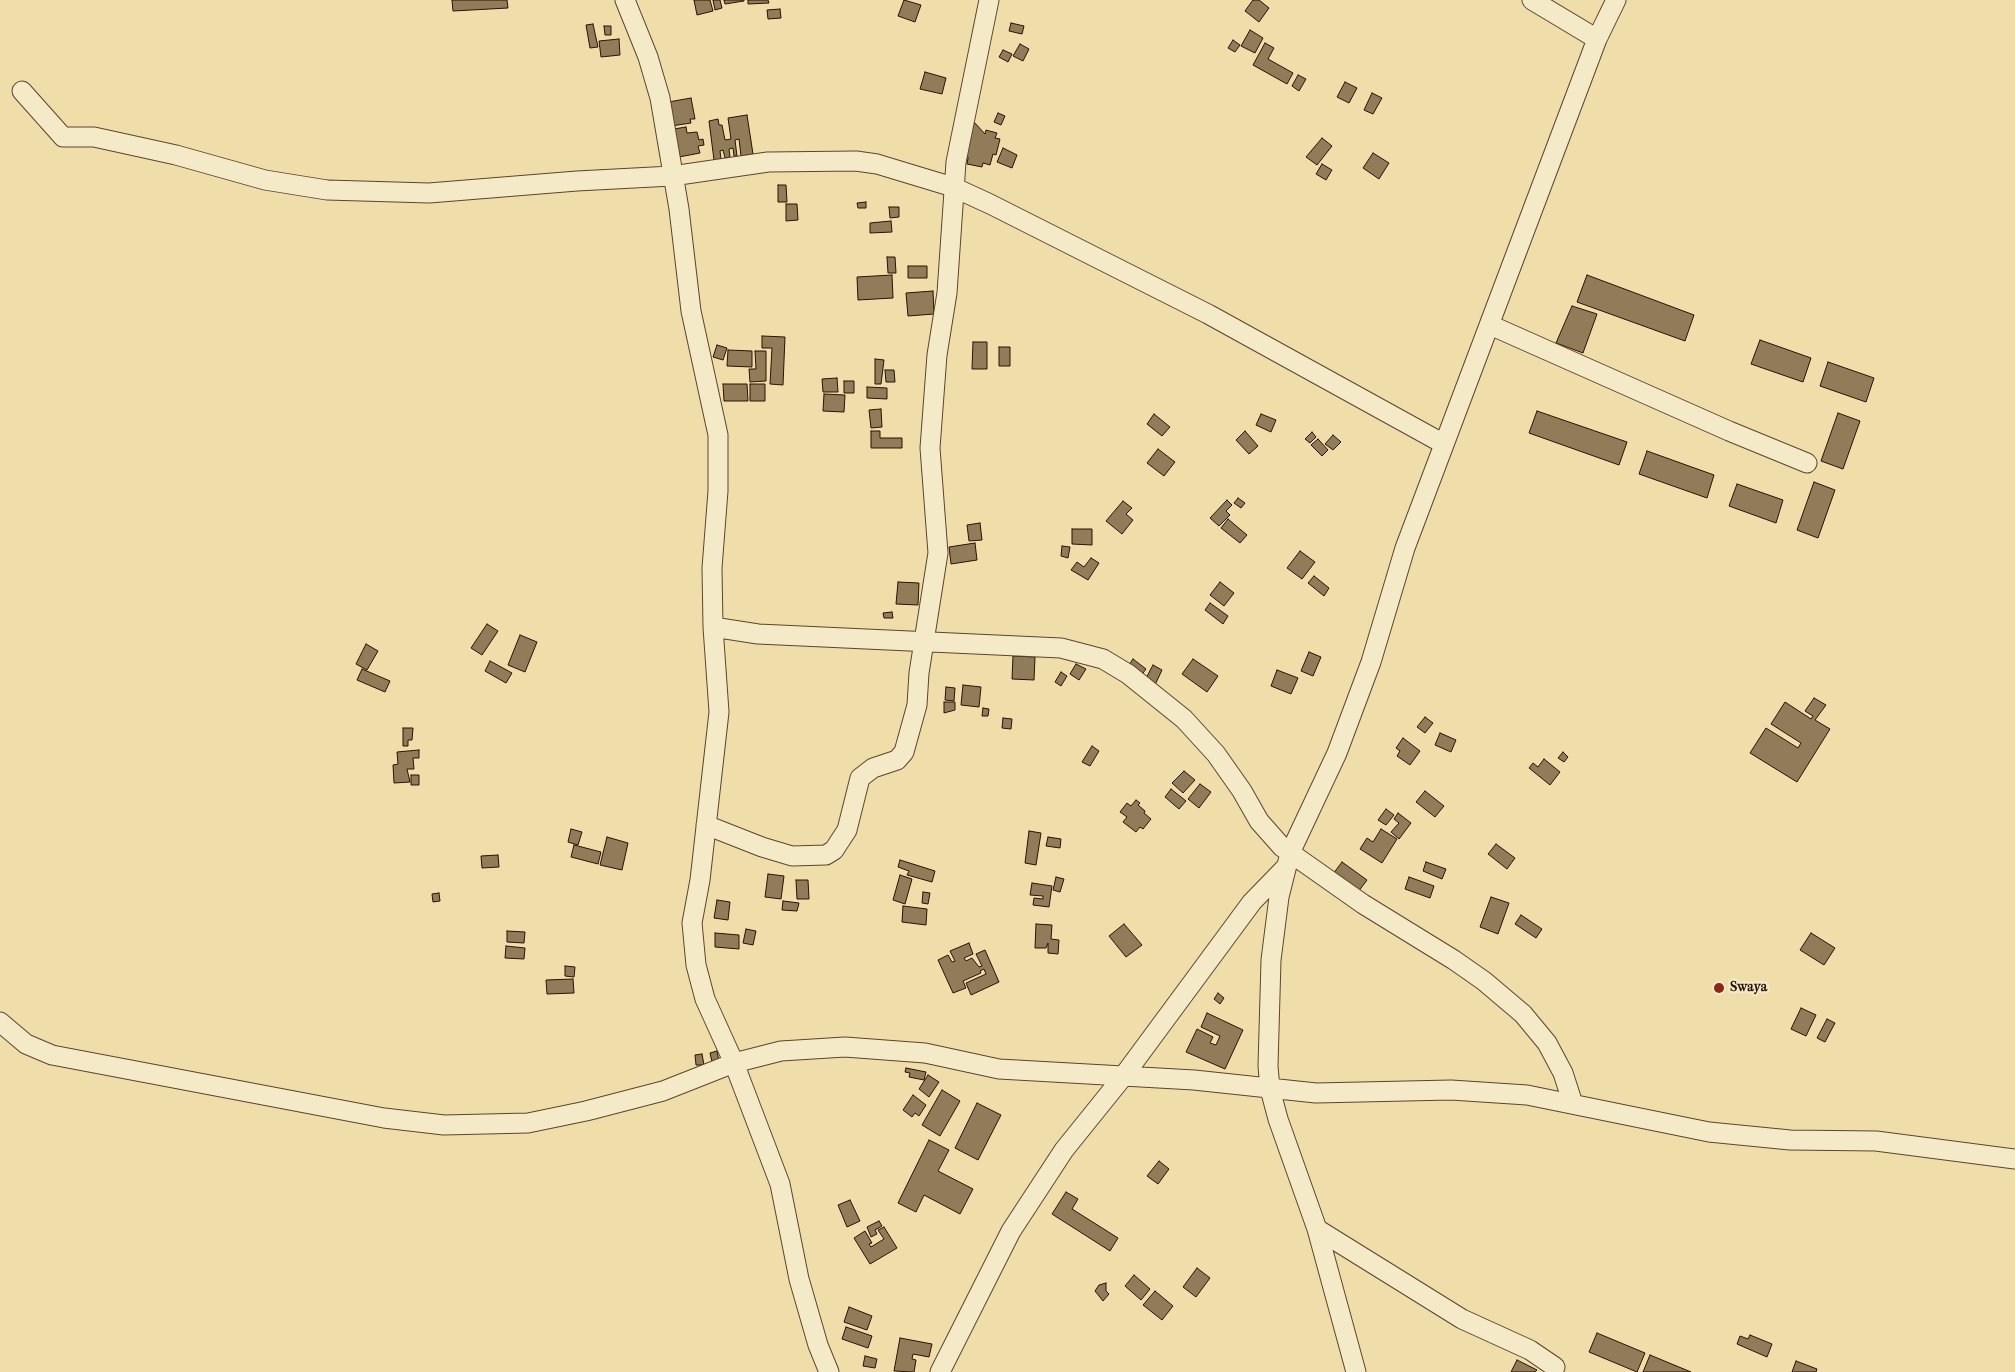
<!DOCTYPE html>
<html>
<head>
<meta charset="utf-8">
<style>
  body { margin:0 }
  canvas { display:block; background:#f0deaa }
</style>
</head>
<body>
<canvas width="2015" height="1372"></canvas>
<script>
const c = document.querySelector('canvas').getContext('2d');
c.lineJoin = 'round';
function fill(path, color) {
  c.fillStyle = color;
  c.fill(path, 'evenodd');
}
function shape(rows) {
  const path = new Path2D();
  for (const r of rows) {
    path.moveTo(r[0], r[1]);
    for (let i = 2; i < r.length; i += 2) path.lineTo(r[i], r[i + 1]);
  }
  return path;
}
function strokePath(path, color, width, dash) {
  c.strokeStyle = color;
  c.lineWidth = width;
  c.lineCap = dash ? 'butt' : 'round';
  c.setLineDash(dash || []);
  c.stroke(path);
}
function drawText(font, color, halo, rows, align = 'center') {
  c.font = font + ' "IM FELL French Canon",serif';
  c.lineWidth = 4.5;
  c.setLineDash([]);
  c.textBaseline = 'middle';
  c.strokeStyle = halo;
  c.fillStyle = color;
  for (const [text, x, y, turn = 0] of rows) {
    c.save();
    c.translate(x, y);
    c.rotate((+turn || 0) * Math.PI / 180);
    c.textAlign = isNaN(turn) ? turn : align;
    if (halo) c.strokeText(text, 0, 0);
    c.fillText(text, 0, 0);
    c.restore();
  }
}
const building = shape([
  [452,0,507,0,508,8,453,11,452,0],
  [694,0,710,0,713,11,697,15,694,0],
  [713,0,720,0,722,8,715,10,713,0],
  [724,0,744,0,744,1,725,4,724,0],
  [748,0,768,0,769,3,748,4,748,0],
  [904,0,921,5,915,22,898,16,904,0],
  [1253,0,1259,0,1269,8,1259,22,1245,11,1253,0],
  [780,9,781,18,768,19,767,10,780,9],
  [1011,23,1024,26,1022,34,1009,31,1011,23],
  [593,24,598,47,590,48,586,25,593,24],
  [604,26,611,26,611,35,605,35,604,26],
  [1250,30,1263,38,1255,53,1241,46,1250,30],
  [619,39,620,55,601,57,599,41,619,39],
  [1233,40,1240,45,1235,52,1228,48,1233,40],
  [1265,43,1274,48,1268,59,1293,73,1287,84,1253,65,1265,43],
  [1020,44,1029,49,1023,61,1013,56,1020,44],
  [1003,50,1012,54,1008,62,999,57,1003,50],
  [925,72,946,78,942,94,920,89,925,72],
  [1298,75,1306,79,1299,91,1292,86,1298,75],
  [1345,82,1357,88,1349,103,1337,97,1345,82],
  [1372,93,1382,98,1373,114,1364,110,1372,93],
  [691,98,695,119,690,119,691,123,671,126,663,103,691,98],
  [998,113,1005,116,1001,125,994,122,998,113],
  [747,115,753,154,741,156,739,139,735,140,737,156,734,156,733,148,729,149,730,157,725,158,723,150,720,151,721,159,714,160,709,121,718,119,719,125,722,125,725,140,731,139,728,118,747,115],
  [974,122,985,134,986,130,997,133,995,138,1000,139,996,155,993,154,990,165,983,163,982,167,967,164,968,158,966,150,974,122],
  [686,127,687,133,697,132,699,140,703,139,704,145,698,146,700,153,679,157,668,130,686,127],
  [1322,138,1332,146,1317,165,1306,157,1322,138],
  [1003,148,1017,155,1012,168,997,162,1003,148],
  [1373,153,1389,163,1379,179,1363,168,1373,153],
  [1322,164,1332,170,1326,180,1316,174,1322,164],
  [778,185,786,185,787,202,778,202,778,185],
  [866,202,866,208,858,208,857,203,866,202],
  [786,204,797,204,798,220,786,221,786,204],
  [889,207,899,207,899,217,890,218,889,207],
  [891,221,892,232,870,233,870,223,891,221],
  [887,257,895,257,896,273,888,273,887,257],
  [908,266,927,266,927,278,908,278,908,266],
  [892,275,893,298,858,300,857,277,892,275],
  [1587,275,1694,315,1685,341,1577,302,1587,275],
  [933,291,934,314,908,316,906,293,933,291],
  [1572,306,1597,314,1583,353,1556,343,1572,306],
  [762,336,785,337,783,385,770,384,772,348,762,348,762,336],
  [1760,340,1811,358,1803,382,1751,364,1760,340],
  [973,342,987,342,987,369,972,369,973,342],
  [717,345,727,348,723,360,713,357,717,345],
  [999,347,1010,347,1010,366,999,366,999,347],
  [728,350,752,351,752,367,727,366,728,350],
  [755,351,766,351,766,381,750,382,749,369,756,369,755,351],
  [875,359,884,360,881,384,875,384,875,359],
  [1828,362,1874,378,1866,402,1820,386,1828,362],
  [885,370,894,370,895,382,886,382,885,370],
  [837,378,838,392,823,392,822,379,837,378],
  [844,381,854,381,854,393,844,393,844,381],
  [723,384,747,384,748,401,724,401,723,384],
  [750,384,765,384,765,401,750,401,750,384],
  [867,387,887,388,887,399,867,398,867,387],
  [824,394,845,395,844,412,823,411,824,394],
  [881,409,882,427,871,428,869,410,881,409],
  [1537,411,1627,442,1619,465,1529,433,1537,411],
  [1838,413,1860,421,1843,469,1821,461,1838,413],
  [1154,414,1170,427,1162,436,1147,424,1154,414],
  [1261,414,1276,420,1271,432,1256,425,1261,414],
  [871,431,880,431,880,438,902,438,902,448,871,448,871,431],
  [1245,431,1258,446,1249,454,1236,440,1245,431],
  [1312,432,1316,437,1310,443,1305,439,1312,432],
  [1333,435,1341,442,1333,450,1325,444,1333,435],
  [1318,439,1328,450,1322,456,1311,445,1318,439],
  [1158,449,1175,462,1164,476,1147,463,1158,449],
  [1647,451,1714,475,1707,498,1639,474,1647,451],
  [1814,482,1835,490,1818,538,1797,530,1814,482],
  [1737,484,1783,500,1776,523,1729,506,1737,484],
  [1238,498,1245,503,1241,508,1234,503,1238,498],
  [1227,500,1232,505,1226,511,1230,515,1219,526,1210,518,1227,500],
  [1123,501,1132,508,1126,514,1133,520,1122,534,1106,521,1123,501],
  [1228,519,1247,535,1240,543,1221,528,1228,519],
  [980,523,982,540,969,541,967,525,980,523],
  [1072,529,1092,529,1092,545,1072,544,1072,529],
  [975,543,977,560,951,564,949,547,975,543],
  [1062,546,1070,547,1068,558,1061,556,1062,546],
  [1300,551,1315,562,1302,579,1287,568,1300,551],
  [1091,558,1099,563,1088,580,1071,570,1077,562,1084,567,1091,558],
  [1314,576,1329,588,1324,596,1308,583,1314,576],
  [898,582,919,583,918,605,896,604,898,582],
  [1220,582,1234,593,1224,606,1210,595,1220,582],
  [1210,603,1228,616,1223,624,1205,610,1210,603],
  [892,612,893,618,884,618,883,613,892,612],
  [487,624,498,631,482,655,471,648,487,624],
  [520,635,537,642,525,672,508,665,520,635],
  [366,644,378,651,367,670,356,664,366,644],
  [1309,652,1321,657,1313,676,1301,671,1309,652],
  [1013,656,1035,657,1034,680,1012,679,1013,656],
  [1133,659,1146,669,1140,677,1127,668,1133,659],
  [1193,659,1218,676,1207,692,1182,674,1193,659],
  [490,661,512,673,506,683,485,671,490,661],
  [1076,664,1086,669,1079,680,1070,674,1076,664],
  [1153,665,1162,670,1154,687,1144,682,1153,665],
  [362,669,390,681,385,692,357,680,362,669],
  [1277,670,1298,678,1291,694,1271,686,1277,670],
  [1061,672,1067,676,1061,686,1055,682,1061,672],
  [963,685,981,687,979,707,961,705,963,685],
  [946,687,955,688,954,701,945,700,946,687],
  [1814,698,1826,705,1815,720,1830,729,1797,782,1750,753,1766,728,1798,748,1801,743,1771,724,1785,702,1811,719,1813,716,1805,711,1814,698],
  [944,702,955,702,955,710,944,713,944,702],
  [983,708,989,709,988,716,982,716,983,708],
  [1425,717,1433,723,1425,733,1417,727,1425,717],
  [1003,718,1012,719,1011,729,1002,728,1003,718],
  [403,728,413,728,412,740,408,740,408,746,403,746,403,728],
  [1440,733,1456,740,1451,752,1435,745,1440,733],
  [1403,738,1420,751,1410,765,1397,756,1400,751,1396,748,1403,738],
  [1092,746,1099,751,1090,766,1082,762,1092,746],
  [419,750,419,758,413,758,414,769,407,769,410,782,394,783,393,765,398,764,397,752,419,750],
  [1563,752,1568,757,1564,762,1558,758,1563,752],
  [1544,759,1560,772,1550,785,1529,768,1533,763,1538,767,1544,759],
  [1184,771,1195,780,1183,793,1172,783,1184,771],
  [411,775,419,775,419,785,411,785,411,775],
  [1200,784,1211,792,1199,808,1188,799,1200,784],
  [1171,789,1186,801,1179,809,1165,797,1171,789],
  [1425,791,1444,806,1435,817,1416,802,1425,791],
  [1136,800,1140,803,1138,805,1145,811,1144,813,1151,819,1143,829,1140,827,1136,832,1123,822,1127,817,1120,812,1127,803,1131,806,1136,800],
  [1386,809,1394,815,1386,825,1378,820,1386,809],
  [1398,813,1411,823,1399,839,1391,832,1399,823,1394,819,1398,813],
  [571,829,582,832,578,845,568,842,571,829],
  [1381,829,1397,839,1382,863,1360,849,1367,838,1373,842,1381,829],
  [1029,831,1041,833,1036,865,1025,863,1029,831],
  [607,837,628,843,622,870,600,865,607,837],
  [1048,837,1061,839,1060,848,1046,846,1048,837],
  [1496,844,1515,858,1507,869,1488,854,1496,844],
  [574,845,601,852,598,864,571,857,574,845],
  [498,855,499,867,482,868,481,856,498,855],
  [900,860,935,871,932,882,907,875,909,871,898,867,900,860],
  [1342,862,1367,880,1358,892,1333,874,1342,862],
  [1426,862,1446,869,1442,879,1423,871,1426,862],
  [768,874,784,876,781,899,765,897,768,874],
  [900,875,912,879,905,904,893,900,900,875],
  [1056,877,1064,879,1060,892,1053,890,1056,877],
  [1409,877,1434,886,1430,898,1405,889,1409,877],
  [796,880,808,880,809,899,797,899,796,880],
  [1032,883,1052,886,1049,907,1033,905,1034,898,1043,899,1043,896,1030,895,1032,883],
  [923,892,930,893,928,904,922,903,923,892],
  [439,893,440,901,433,902,432,894,439,893],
  [1491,897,1509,903,1498,934,1480,927,1491,897],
  [717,900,730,902,728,920,714,918,717,900],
  [783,901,799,903,797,911,782,910,783,901],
  [903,906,927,909,926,925,902,922,903,906],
  [1521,915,1542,929,1536,938,1515,924,1521,915],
  [1036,924,1052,925,1051,939,1059,940,1058,954,1048,953,1048,943,1046,948,1035,948,1036,924],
  [1124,924,1142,945,1126,957,1109,936,1124,924],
  [746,929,756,931,753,945,743,943,746,929],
  [507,931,525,932,524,943,507,942,507,931],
  [715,933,739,935,739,949,715,947,715,933],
  [1811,933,1835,948,1824,965,1800,950,1811,933],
  [969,943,973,954,964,958,966,961,972,958,979,967,982,966,976,954,985,950,999,982,971,995,966,983,986,974,984,969,980,971,981,973,963,981,966,988,953,993,938,960,948,955,952,962,955,961,950,951,969,943],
  [506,946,525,948,524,959,505,958,506,946],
  [565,966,575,967,574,977,565,976,565,966],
  [573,979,574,993,547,994,546,980,573,979],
  [1218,993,1224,998,1220,1004,1214,999,1218,993],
  [1801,1008,1816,1015,1806,1036,1791,1029,1801,1008],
  [1207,1013,1243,1030,1225,1069,1186,1052,1197,1029,1213,1037,1210,1043,1216,1045,1220,1036,1201,1027,1207,1013],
  [1827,1019,1835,1023,1825,1042,1817,1038,1827,1019],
  [717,1051,719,1061,712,1062,710,1053,717,1051],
  [702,1054,704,1065,696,1065,695,1055,702,1054],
  [906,1068,926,1072,924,1080,909,1077,910,1073,905,1072,906,1068],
  [928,1075,939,1082,929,1097,919,1089,928,1075],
  [942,1090,960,1101,940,1136,922,1125,942,1090],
  [913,1095,926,1105,919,1116,915,1113,912,1117,903,1110,913,1095],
  [977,1103,1001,1115,978,1160,955,1148,977,1103],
  [929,1140,949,1150,938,1171,973,1189,960,1214,924,1195,916,1212,898,1203,929,1140],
  [1159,1161,1169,1169,1158,1184,1147,1176,1159,1161],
  [1066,1192,1078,1199,1072,1209,1118,1238,1110,1251,1052,1214,1066,1192],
  [850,1200,860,1221,847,1227,838,1205,850,1200],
  [879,1221,882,1226,875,1230,877,1234,871,1237,867,1227,879,1221],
  [884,1227,897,1248,870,1264,854,1238,865,1231,872,1243,869,1244,871,1247,884,1239,878,1230,884,1227],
  [1197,1268,1210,1278,1196,1297,1183,1287,1197,1268],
  [1134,1275,1150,1289,1141,1300,1125,1286,1134,1275],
  [1106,1283,1106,1291,1109,1294,1103,1301,1095,1291,1099,1285,1106,1283],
  [1155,1291,1173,1306,1162,1320,1143,1305,1155,1291],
  [849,1307,872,1316,867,1330,844,1322,849,1307],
  [846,1327,872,1336,868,1348,842,1339,846,1327],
  [1597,1333,1645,1353,1637,1372,1589,1352,1597,1333],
  [1750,1335,1772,1344,1767,1357,1737,1344,1740,1336,1748,1339,1750,1335],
  [900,1338,932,1344,929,1357,913,1354,912,1359,916,1360,914,1372,894,1371,900,1338],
  [1650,1355,1691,1372,1643,1372,1650,1355],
  [865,1356,877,1359,875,1368,863,1366,865,1356],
  [1517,1360,1537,1370,1535,1372,1511,1372,1517,1360],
  [1796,1361,1817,1369,1816,1372,1792,1372,1796,1361]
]);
fill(building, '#917c5a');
strokePath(building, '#2a1104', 1);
const minor = shape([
  [625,0,648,57,660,98,679,209,691,311,718,435,718,491,712,568,713,627,719,712,700,880,692,923,696,965,705,999,734,1063,780,1184,799,1279,818,1345,829,1372],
  [1532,0,1597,39],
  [22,91,63,137,94,137,176,155,265,180,327,190,429,193,577,181,672,176,768,162,856,161,877,164,953,187,990,204,1208,314,1444,444],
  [1490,325,1729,431,1807,463],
  [713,627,758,634,1061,648,1103,659,1128,674,1184,719,1216,754,1242,791,1259,821,1282,847,1363,904,1454,960,1484,981,1523,1014,1547,1043,1563,1073,1573,1104],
  [706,825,762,847,792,856,826,855,834,850,847,830,860,778,873,768,897,760,904,752,917,705,919,673,938,553,930,448,937,355,947,293,956,162,989,0],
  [0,1022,26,1044,52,1055,384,1118,444,1125,528,1123,586,1111,663,1091,734,1063,781,1051,845,1047,925,1053,999,1069,1194,1080,1316,1093,1451,1090,1527,1095,1709,1132,1790,1140,1876,1141,2015,1159],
  [1317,1229,1462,1319,1530,1350,1555,1367],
  [940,1372,1011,1231,1064,1150,1122,1078,1252,902,1286,867],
  [1356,1372,1317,1229,1278,1119,1270,1089,1268,1066,1271,960,1279,897,1290,853,1337,753,1371,662,1405,548,1597,39,1616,0]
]);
strokePath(minor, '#5c442e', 21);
strokePath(minor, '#f5eac8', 19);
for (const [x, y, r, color] of [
  [1719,988,6,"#8f2418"]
]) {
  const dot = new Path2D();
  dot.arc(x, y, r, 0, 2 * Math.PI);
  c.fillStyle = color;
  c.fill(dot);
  strokePath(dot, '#f5eac8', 2);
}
drawText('bold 14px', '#2a1104', '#f5eac8', [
  ["Swaya",1730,988]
], 'left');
</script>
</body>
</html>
